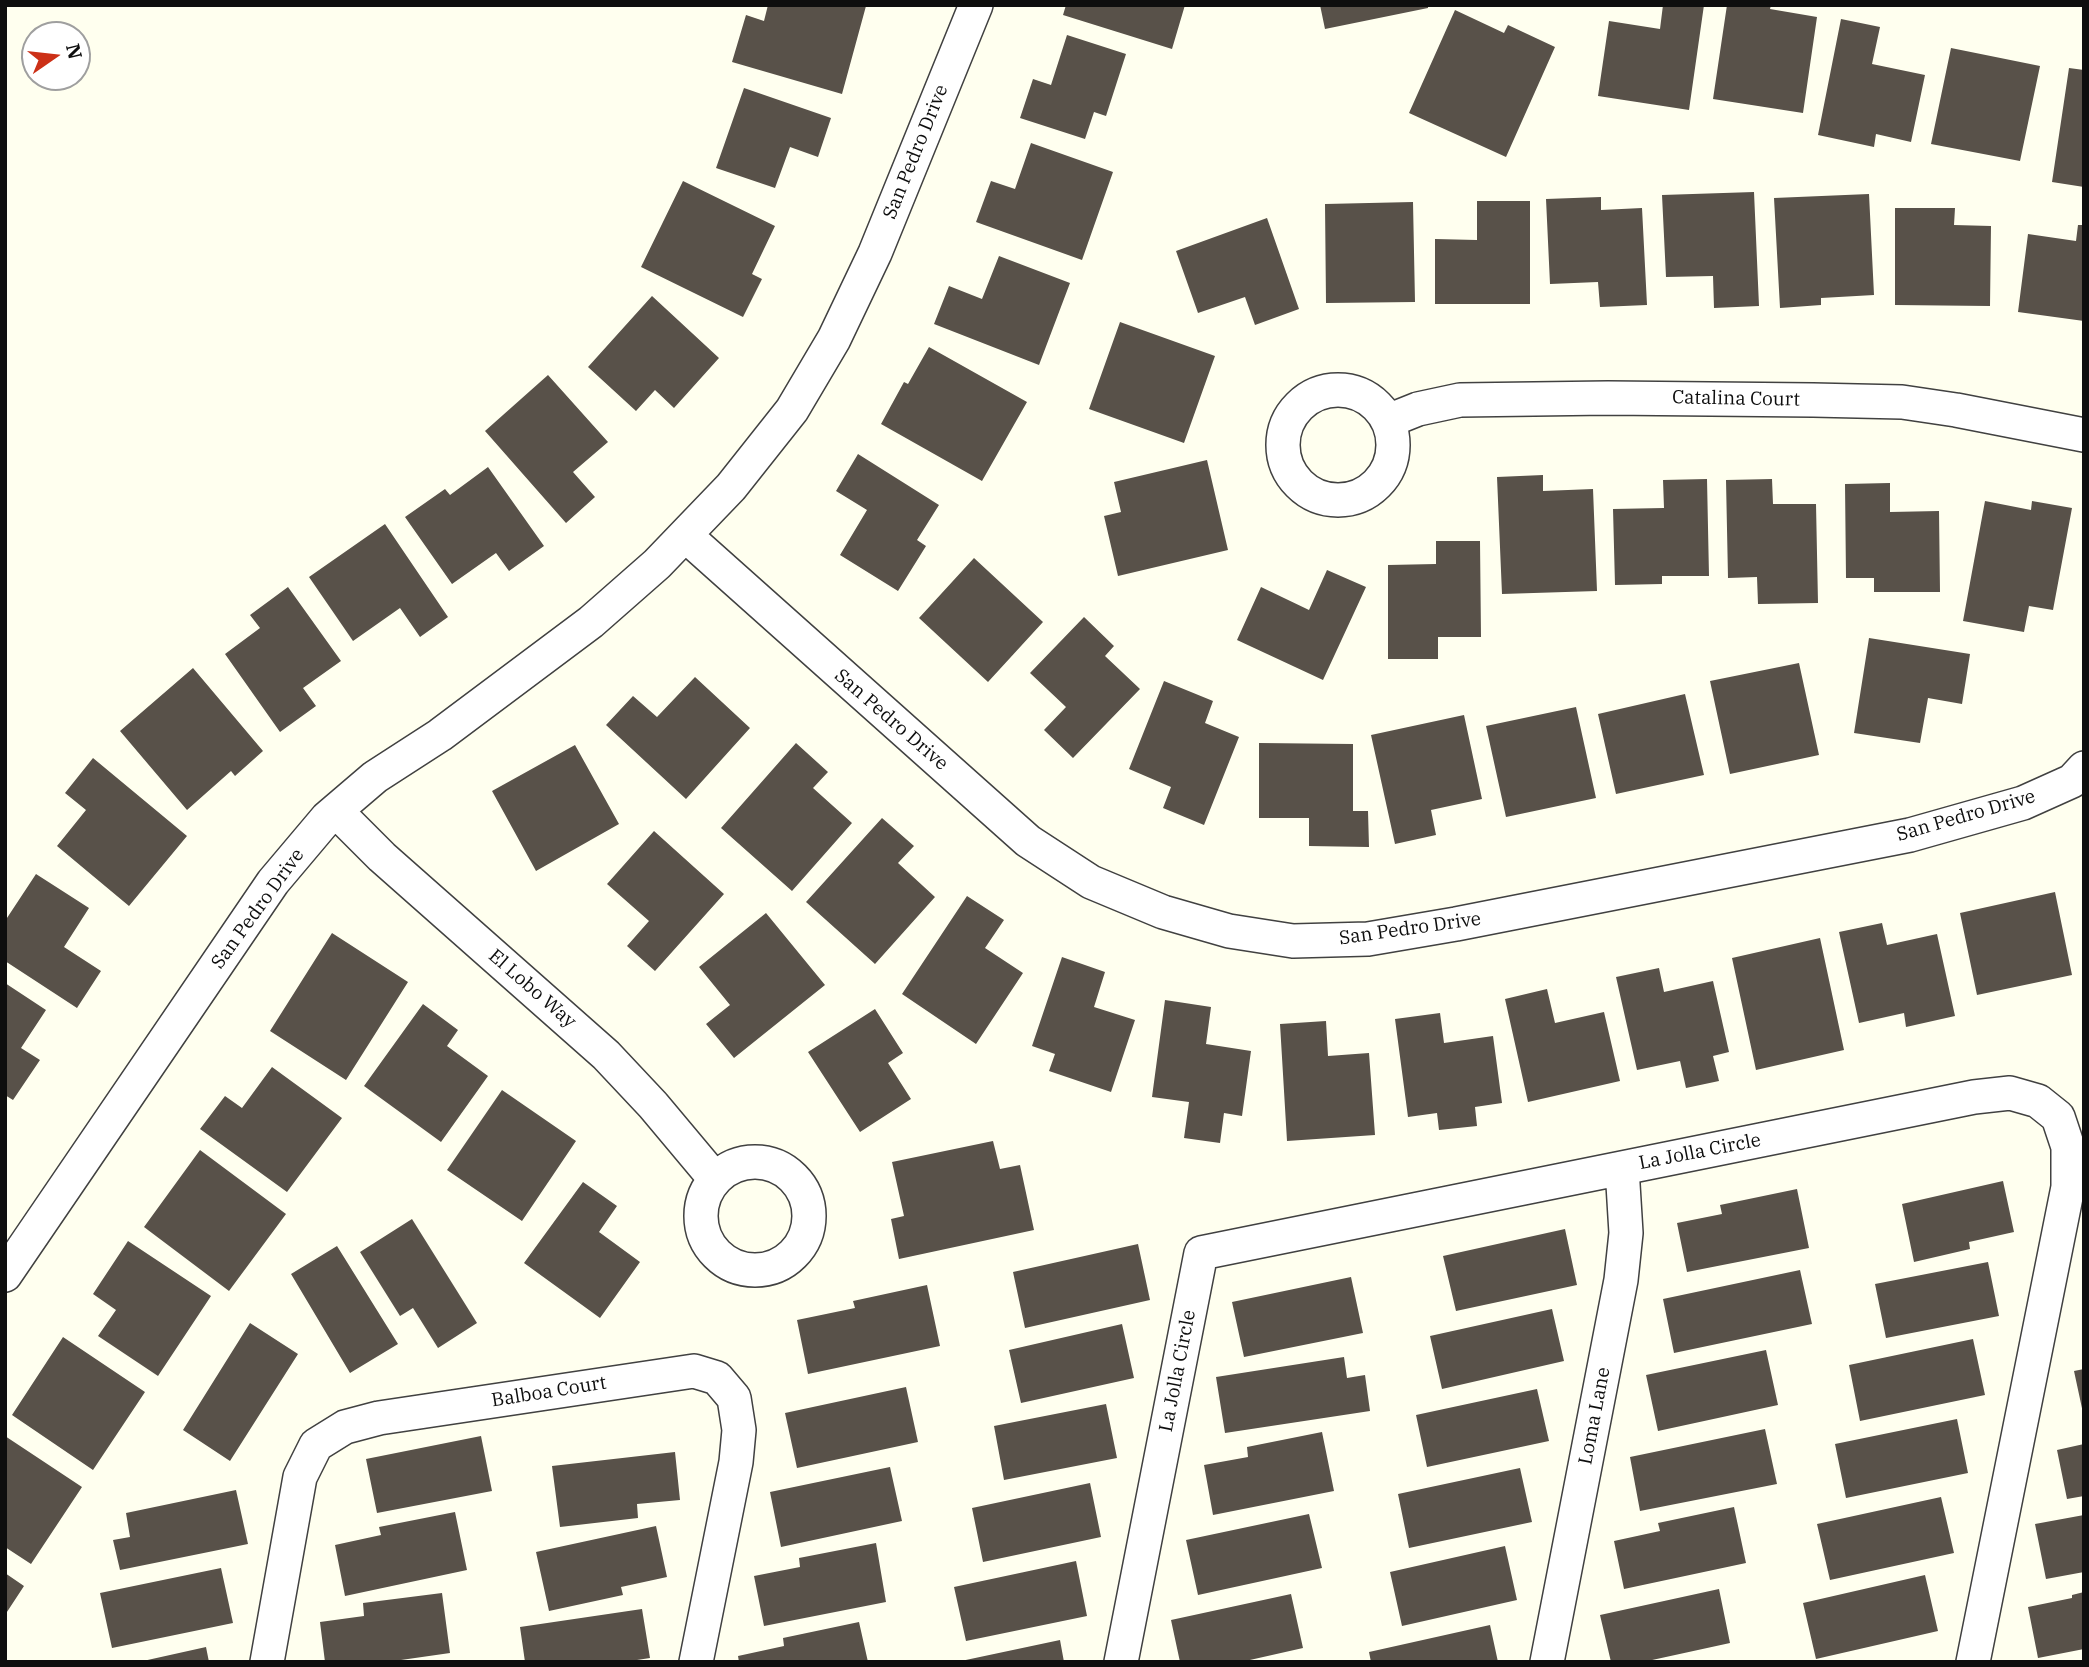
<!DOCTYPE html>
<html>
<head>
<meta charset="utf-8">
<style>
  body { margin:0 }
  #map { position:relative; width:2089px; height:1667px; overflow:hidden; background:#ffffef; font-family:"IBM Plex Serif",serif }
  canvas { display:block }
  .frame { position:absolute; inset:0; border:7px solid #0e0e0e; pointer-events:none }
  .north { position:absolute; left:21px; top:21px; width:70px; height:70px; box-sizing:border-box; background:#fff; border:2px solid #9f9f9f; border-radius:50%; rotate:76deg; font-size:19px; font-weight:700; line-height:28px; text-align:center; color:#0e0e0e }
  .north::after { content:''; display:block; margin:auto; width:24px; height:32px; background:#cc3017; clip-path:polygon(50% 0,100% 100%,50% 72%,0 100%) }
</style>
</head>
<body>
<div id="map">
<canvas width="2089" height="1667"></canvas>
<div class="frame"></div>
<div class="north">N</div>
</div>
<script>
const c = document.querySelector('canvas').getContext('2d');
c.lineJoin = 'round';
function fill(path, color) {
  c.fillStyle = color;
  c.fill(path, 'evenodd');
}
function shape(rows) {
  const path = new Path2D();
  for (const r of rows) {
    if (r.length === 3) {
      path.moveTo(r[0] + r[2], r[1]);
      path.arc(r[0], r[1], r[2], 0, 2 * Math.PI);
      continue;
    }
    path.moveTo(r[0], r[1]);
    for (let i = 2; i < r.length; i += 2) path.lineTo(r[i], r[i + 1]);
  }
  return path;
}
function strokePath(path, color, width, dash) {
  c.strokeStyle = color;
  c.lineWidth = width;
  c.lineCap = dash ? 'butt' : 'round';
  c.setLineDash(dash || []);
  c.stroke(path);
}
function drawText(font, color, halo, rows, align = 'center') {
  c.font = font + ' "IBM Plex Serif",serif';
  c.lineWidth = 7;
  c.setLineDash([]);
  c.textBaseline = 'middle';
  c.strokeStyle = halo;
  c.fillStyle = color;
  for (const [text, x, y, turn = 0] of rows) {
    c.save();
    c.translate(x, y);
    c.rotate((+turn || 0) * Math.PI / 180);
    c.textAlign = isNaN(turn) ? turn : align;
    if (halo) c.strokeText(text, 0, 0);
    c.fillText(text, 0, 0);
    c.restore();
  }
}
fill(shape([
  [768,5,866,6,842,94,732,62,746,15,764,21],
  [1066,5,1185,5,1172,49,1063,15],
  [1320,5,1428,5,1428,8,1325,29],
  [1663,5,1704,5,1689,110,1598,96,1609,21,1660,29],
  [1727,5,1771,5,1770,9,1817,17,1803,113,1713,99],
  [1455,10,1504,33,1508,25,1555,47,1506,157,1409,113],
  [1841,19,1880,27,1872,64,1925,75,1911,142,1876,134,1874,147,1818,135],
  [1067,35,1126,54,1106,116,1094,112,1085,139,1020,118,1033,79,1051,85],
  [1951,48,2040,66,2020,161,1931,144],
  [2069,68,2084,70,2084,187,2052,182],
  [744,88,831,118,818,157,790,147,775,188,716,168],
  [1031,143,1113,172,1082,260,976,222,991,181,1015,189],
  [683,181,775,226,752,274,762,279,743,317,641,267],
  [1754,192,1759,306,1714,308,1713,276,1666,277,1662,195],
  [1869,194,1874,295,1821,298,1821,305,1780,308,1774,198],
  [1601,197,1601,210,1642,208,1647,305,1600,307,1598,282,1550,284,1546,199],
  [1477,201,1530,201,1530,304,1435,304,1435,239,1477,240],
  [1413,202,1415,302,1326,303,1325,204],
  [1895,208,1955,208,1954,225,1991,226,1990,306,1895,305],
  [1267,218,1299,309,1255,325,1245,297,1198,313,1176,251],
  [2078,225,2084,225,2084,321,2018,312,2028,234,2076,241],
  [999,256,1070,283,1039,365,934,324,949,286,982,299],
  [652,296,719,358,674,408,655,390,636,411,588,367],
  [1120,322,1215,356,1184,443,1089,409],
  [929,347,1027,402,982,481,881,424,904,382,908,384],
  [548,375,608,442,573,472,595,497,566,523,485,431],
  [858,454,939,505,917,540,926,546,898,591,840,555,867,510,836,491],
  [1207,460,1228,550,1118,576,1104,516,1121,512,1114,482],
  [488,467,544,546,509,571,496,553,452,584,405,517,445,489,450,495],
  [1543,475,1543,491,1593,489,1597,591,1502,594,1497,477],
  [1707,479,1709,576,1662,576,1662,584,1615,585,1613,509,1664,508,1663,480],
  [1772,479,1773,504,1816,504,1818,603,1758,604,1757,577,1728,578,1726,480],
  [1890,483,1890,512,1939,511,1940,592,1874,592,1874,578,1846,578,1845,484],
  [1985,501,2031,510,2032,501,2072,508,2053,610,2029,606,2024,632,1963,621],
  [385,524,448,617,420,637,400,608,353,641,309,577],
  [1436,541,1480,541,1481,637,1438,637,1438,659,1388,659,1388,565,1436,564],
  [974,558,1043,622,988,682,919,618],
  [1327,570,1366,587,1323,680,1237,640,1261,587,1309,610],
  [288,587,341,661,303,688,316,706,280,732,225,654,260,628,250,615],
  [1084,617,1114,646,1105,656,1140,689,1073,758,1044,730,1066,707,1030,673],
  [1869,638,1970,654,1962,704,1928,698,1920,743,1854,733],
  [1799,663,1819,755,1730,774,1710,681],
  [193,668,263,751,235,776,231,771,187,810,120,731],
  [695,677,750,728,686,799,606,725,633,696,657,717],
  [1164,681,1213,701,1205,723,1239,737,1204,825,1163,808,1171,787,1129,769],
  [1685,694,1704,775,1616,794,1598,714],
  [1576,707,1596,798,1506,817,1486,726],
  [1464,715,1482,799,1431,810,1436,835,1395,844,1371,735],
  [796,743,828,772,813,788,852,823,792,891,721,828],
  [1259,743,1353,744,1353,811,1368,811,1369,847,1309,846,1309,818,1259,818],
  [575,745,619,824,536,871,492,791],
  [93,758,187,836,129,906,57,846,86,810,65,793],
  [882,818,914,846,898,863,935,897,875,964,806,902],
  [654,831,724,894,655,971,627,946,649,921,607,884],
  [36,874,89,908,64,947,101,971,77,1008,5,961,5,921],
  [2055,892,2072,975,1977,995,1960,913],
  [967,896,1004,920,985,948,1023,973,976,1044,902,994],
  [766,913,825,985,734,1058,706,1024,730,1005,699,967],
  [1882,923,1887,945,1937,934,1955,1016,1906,1027,1904,1013,1859,1023,1839,932],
  [332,933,408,982,346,1080,270,1031],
  [1820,938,1844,1050,1756,1070,1732,958],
  [1062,957,1105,972,1094,1007,1135,1020,1111,1092,1049,1071,1055,1054,1032,1046],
  [1659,968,1664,992,1713,981,1729,1052,1713,1056,1719,1081,1686,1088,1680,1061,1637,1070,1616,977],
  [5,983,46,1010,21,1048,40,1060,13,1100,5,1095],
  [1547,989,1555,1023,1604,1012,1620,1081,1528,1102,1505,999],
  [1165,1000,1211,1007,1206,1044,1251,1051,1242,1116,1224,1113,1220,1143,1184,1138,1189,1102,1152,1097],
  [423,1004,458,1030,447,1046,488,1076,441,1142,364,1086],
  [875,1009,903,1053,888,1063,911,1099,860,1132,808,1052],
  [1440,1013,1444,1043,1493,1036,1502,1103,1475,1107,1477,1126,1439,1130,1437,1113,1408,1117,1395,1019],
  [1326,1021,1328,1056,1369,1053,1375,1135,1287,1141,1280,1024],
  [272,1067,342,1118,287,1192,200,1129,225,1096,242,1108],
  [502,1090,576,1141,522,1221,447,1170],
  [993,1141,1000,1169,1020,1165,1034,1230,899,1259,891,1219,904,1216,892,1162],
  [200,1150,286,1214,229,1291,144,1227],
  [2003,1181,2014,1232,1969,1242,1970,1249,1914,1262,1902,1204],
  [583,1182,617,1206,599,1232,640,1262,600,1318,524,1263],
  [1797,1189,1809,1248,1687,1272,1677,1223,1722,1214,1720,1205],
  [412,1219,477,1323,438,1348,413,1308,400,1316,360,1252],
  [1565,1229,1577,1285,1456,1311,1443,1256],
  [128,1241,211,1296,158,1376,98,1336,116,1310,93,1294],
  [1138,1244,1150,1300,1025,1328,1013,1272],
  [337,1246,398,1344,350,1373,291,1274],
  [1988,1262,1999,1316,1886,1338,1875,1284],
  [1800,1270,1812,1324,1674,1353,1663,1299],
  [1351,1277,1363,1333,1244,1357,1232,1302],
  [927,1285,940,1346,808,1374,797,1320,855,1308,853,1301],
  [1552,1309,1564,1361,1442,1389,1430,1336],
  [250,1323,298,1354,230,1461,183,1430],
  [1122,1324,1134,1378,1021,1403,1009,1350],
  [63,1337,145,1392,93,1470,12,1415],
  [1973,1339,1985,1395,1860,1421,1849,1365],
  [1766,1350,1778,1405,1658,1431,1646,1375],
  [1344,1357,1347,1378,1365,1375,1370,1411,1225,1433,1216,1377],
  [2084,1369,2084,1413,2083,1413,2074,1371],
  [906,1387,918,1442,797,1468,785,1413],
  [1537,1389,1549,1441,1427,1467,1416,1415],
  [1106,1404,1117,1458,1004,1480,994,1426],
  [1957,1419,1968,1473,1846,1498,1835,1444],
  [1765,1429,1777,1484,1640,1511,1630,1457],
  [1322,1432,1334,1491,1213,1515,1204,1465,1248,1457,1247,1447],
  [5,1436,82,1487,31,1564,5,1547],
  [481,1436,492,1491,377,1513,366,1459],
  [2084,1444,2084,1496,2067,1499,2057,1450],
  [675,1452,680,1500,637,1504,638,1518,560,1527,552,1466],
  [890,1467,902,1521,781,1547,770,1492],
  [1520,1468,1532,1522,1409,1548,1398,1494],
  [1090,1483,1101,1537,983,1562,972,1508],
  [236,1490,248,1544,120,1570,113,1540,130,1537,126,1513],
  [1941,1497,1954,1553,1830,1580,1817,1524],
  [1734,1507,1746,1563,1624,1589,1614,1541,1660,1531,1658,1523],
  [455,1512,467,1570,345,1596,335,1545,381,1535,379,1527],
  [1309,1514,1322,1568,1198,1595,1186,1540],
  [2084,1515,2084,1572,2046,1579,2035,1524],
  [656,1526,667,1577,621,1587,623,1595,549,1611,536,1552],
  [876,1543,886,1602,764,1626,754,1576,800,1567,799,1558],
  [1505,1546,1517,1600,1402,1626,1390,1572],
  [1076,1561,1087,1616,966,1641,954,1587],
  [221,1568,233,1623,112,1648,100,1593],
  [5,1573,24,1586,5,1615],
  [1925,1575,1938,1631,1816,1659,1803,1603],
  [1719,1589,1730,1643,1643,1662,1611,1662,1600,1615],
  [2084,1592,2084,1649,2038,1658,2028,1607,2072,1598,2072,1595],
  [442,1593,450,1653,387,1662,325,1662,320,1622,364,1616,363,1603],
  [1291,1594,1303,1648,1241,1662,1180,1662,1171,1620],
  [642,1609,650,1658,624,1662,525,1662,520,1627],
  [859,1622,868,1662,739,1662,738,1656,784,1646,783,1638],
  [1490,1625,1498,1662,1371,1662,1369,1652],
  [1060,1640,1064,1662,961,1662,961,1661],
  [206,1647,209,1662,143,1662,143,1661]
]), '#585149');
const minor = shape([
  [1338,445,55],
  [1388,421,1418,409,1460,400,1608,398,1813,400,1902,402,1956,410,2084,435],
  [685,535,1028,841,1091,882,1163,912,1229,931,1293,941,1368,939,1456,924,1910,835,2023,803,2072,781,2084,768],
  [336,811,382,857,606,1055,653,1105,715,1179],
  [755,1216,54],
  [5,1275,273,882,327,818,375,777,440,735,591,622,657,564,731,487,792,410,834,339,875,253,976,5],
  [267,1662,300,1477,316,1445,345,1427,379,1418,694,1371,717,1378,734,1398,739,1430,736,1462,696,1662],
  [1121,1662,1201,1253,1974,1097,2010,1093,2038,1101,2058,1117,2068,1147,2068,1187,1973,1662],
  [1547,1662,1621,1280,1626,1233,1622,1168]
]);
strokePath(minor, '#414141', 36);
strokePath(minor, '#fff', 33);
drawText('19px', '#0e0e0e', '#fff', [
  ["San Pedro Drive",916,152,-68],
  ["Catalina Court",1736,399,1],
  ["San Pedro Drive",891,720,41],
  ["San Pedro Drive",1966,816,-16],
  ["San Pedro Drive",258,909,-54],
  ["San Pedro Drive",1410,929,-8],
  ["El Lobo Way",532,989,41],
  ["La Jolla Circle",1700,1152,-11],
  ["La Jolla Circle",1178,1371,-79],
  ["Balboa Court",549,1392,-9],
  ["Loma Lane",1595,1416,-79]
]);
</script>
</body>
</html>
